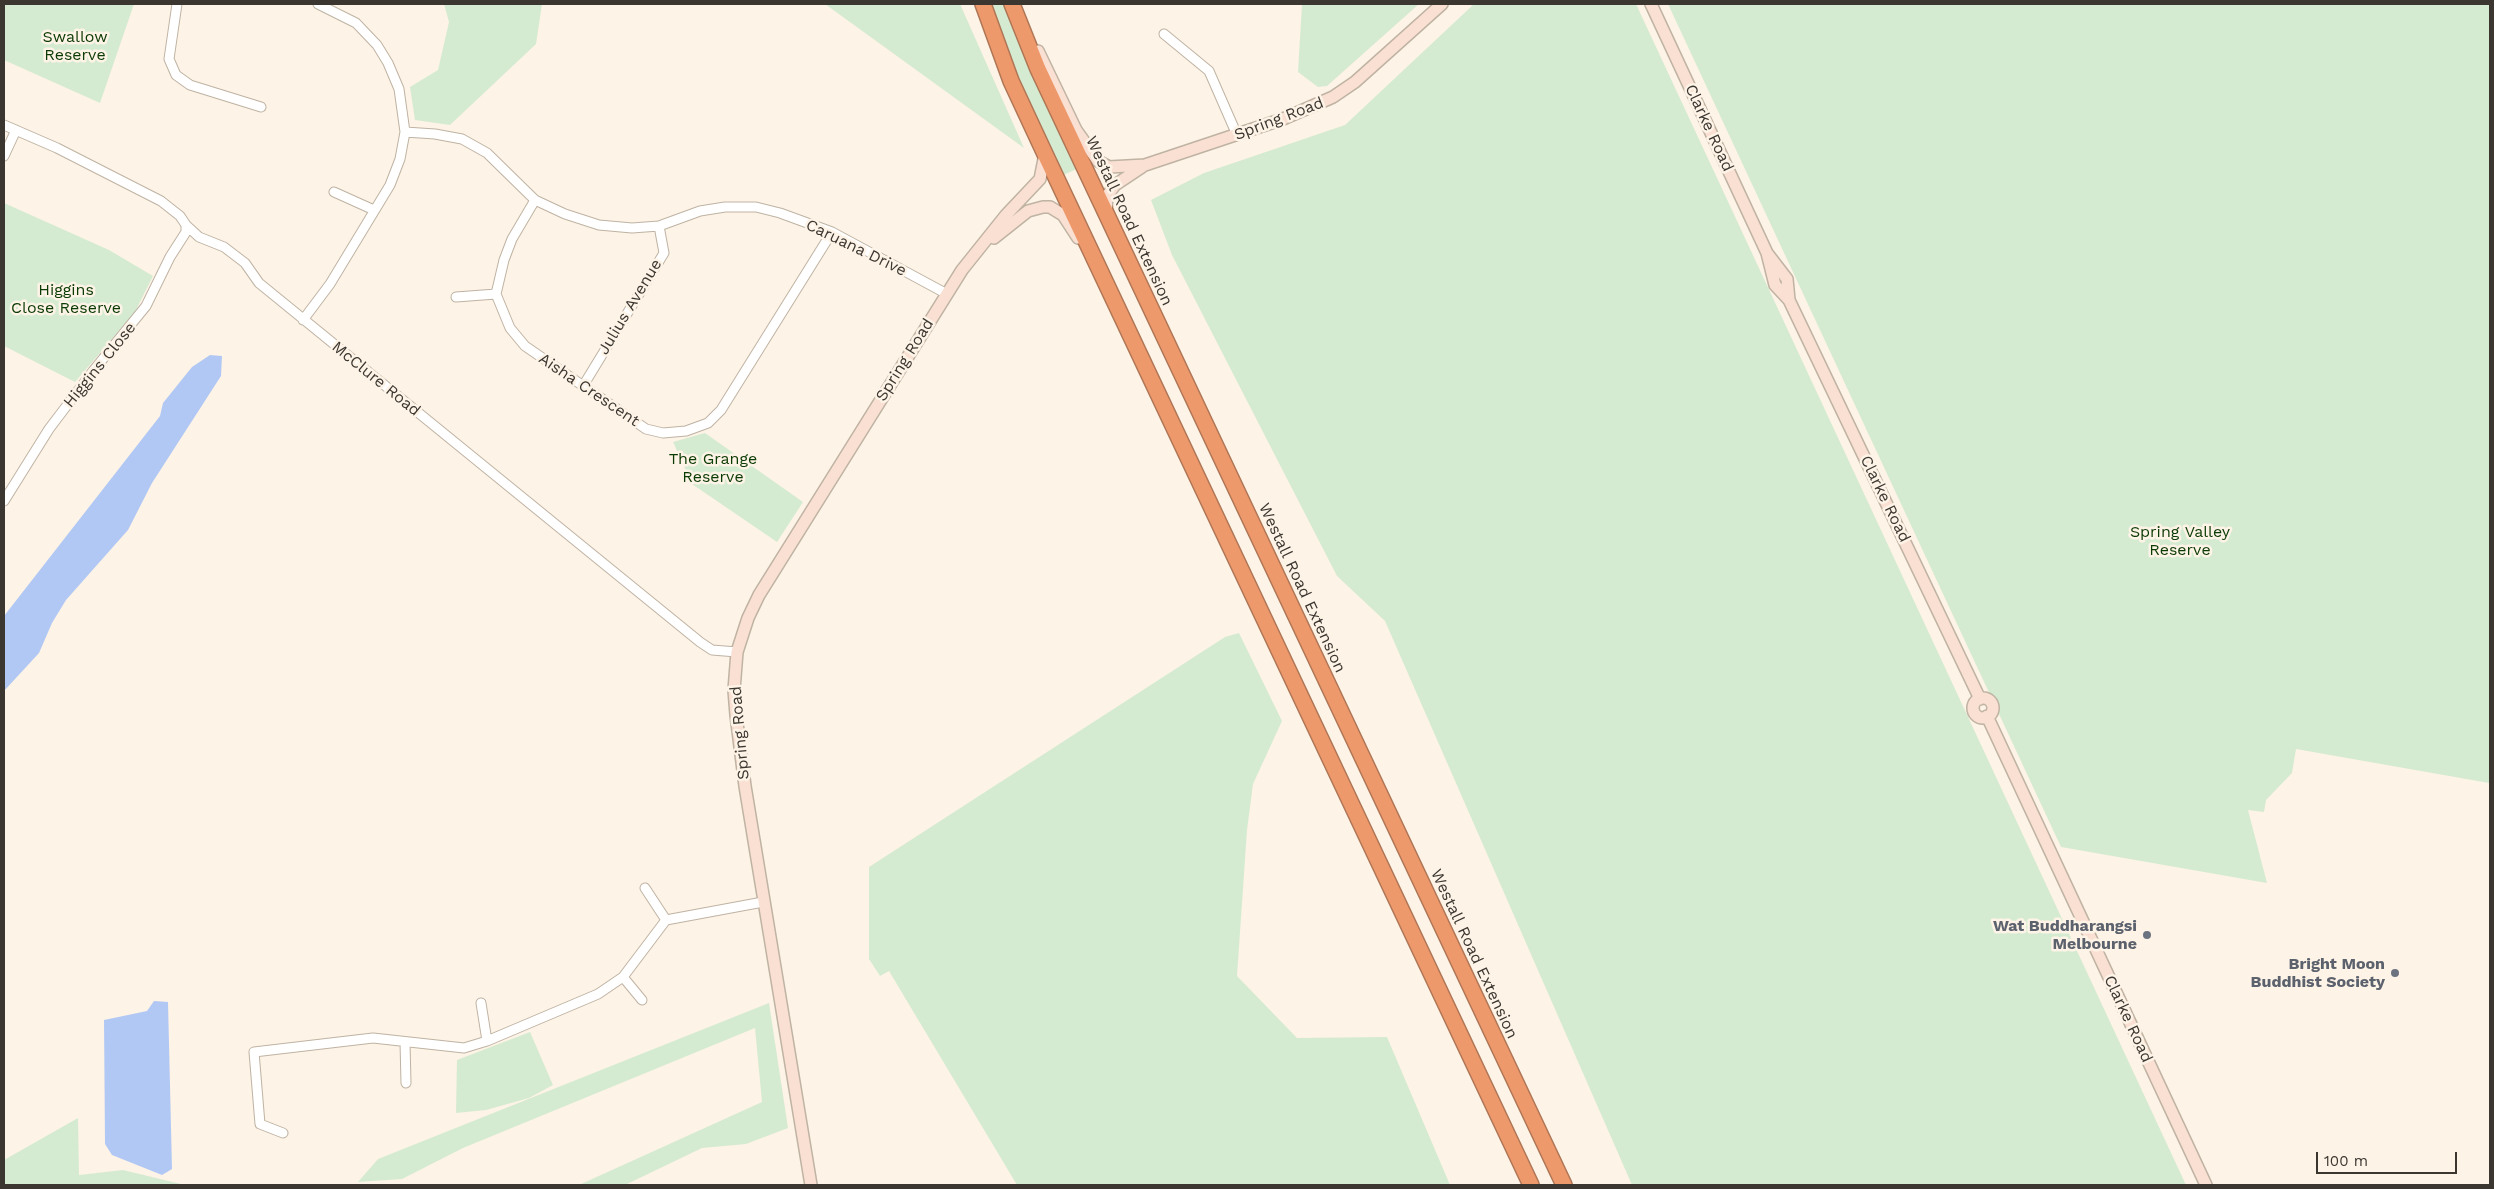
<!DOCTYPE html>
<html>
<head>
<meta charset="utf-8">
<style>
  body { margin:0 }
  #map { position:relative; width:2494px; height:1189px; overflow:hidden; background:#fdf3e6; font-family:"Work Sans",sans-serif }
  canvas { display:block }
  .frame { position:absolute; inset:0; border:5px solid #3b3630; pointer-events:none }
  .scale { position:absolute; left:2316px; top:1152px; width:141px; height:22px; box-sizing:border-box; border:2px solid #3b3630; border-top:0; padding-left:6px; font-size:15px; line-height:18px; white-space:nowrap; color:#3b3630; -webkit-text-stroke:4px #fdf3e6; paint-order:stroke }
</style>
</head>
<body>
<div id="map">
<canvas width="2494" height="1189"></canvas>
<div class="frame"></div>
<div class="scale">100 m</div>
</div>
<script>
const c = document.querySelector('canvas').getContext('2d');
c.lineJoin = 'round';
function fill(path, color) {
  c.fillStyle = color;
  c.fill(path, 'evenodd');
}
function shape(rows) {
  const path = new Path2D();
  for (const r of rows) {
    if (r.length === 3) {
      path.moveTo(r[0] + r[2], r[1]);
      path.arc(r[0], r[1], r[2], 0, 2 * Math.PI);
      continue;
    }
    path.moveTo(r[0], r[1]);
    for (let i = 2; i < r.length; i += 2) path.lineTo(r[i], r[i + 1]);
  }
  return path;
}
function strokePath(path, color, width, dash) {
  c.strokeStyle = color;
  c.lineWidth = width;
  c.lineCap = dash ? 'butt' : 'round';
  c.setLineDash(dash || []);
  c.stroke(path);
}
function drawText(font, color, halo, rows, align = 'center') {
  c.font = font + ' "Work Sans",sans-serif';
  c.lineWidth = 5;
  c.setLineDash([]);
  c.textBaseline = 'middle';
  c.strokeStyle = halo;
  c.fillStyle = color;
  for (const [text, x, y, turn = 0] of rows) {
    c.save();
    c.translate(x, y);
    c.rotate((+turn || 0) * Math.PI / 180);
    c.textAlign = isNaN(turn) ? turn : align;
    if (halo) c.strokeText(text, 0, 0);
    c.fillText(text, 0, 0);
    c.restore();
  }
}
fill(shape([
  [4,4,134,4,100,103,4,60],
  [444,4,542,4,536,44,450,125,415,120,410,87,438,70,449,22],
  [825,4,960,4,1024,148],
  [989,4,1006,4,1079,168,1061,176,1029,108],
  [1302,4,1419,4,1327,86,1318,87,1298,72],
  [1474,4,1636,4,2186,1185,1632,1185,1385,621,1337,576,1172,255,1151,200,1204,173,1345,125],
  [1668,4,2490,4,2489,783,2296,749,2292,773,2266,800,2264,812,2248,810,2267,883,2061,847],
  [4,203,109,250,153,276,135,312,75,382,4,346],
  [705,433,803,502,777,542,692,484,673,442],
  [1239,633,1282,721,1253,784,1247,830,1237,976,1297,1038,1387,1037,1450,1185,1017,1185,889,971,880,976,869,959,869,867,1225,637],
  [769,1003,788,1128,746,1144,702,1148,625,1185,579,1185,762,1102,755,1028,463,1148,402,1179,358,1182,378,1159],
  [530,1032,553,1085,529,1098,486,1110,456,1113,457,1060],
  [78,1118,79,1175,123,1170,185,1185,4,1185,4,1160]
]), '#d5ebd1');
fill(shape([
  [210,355,222,356,221,376,152,483,128,530,66,600,52,623,39,653,4,691,4,616,160,416,163,403,192,367],
  [154,1001,168,1002,172,1169,162,1175,112,1155,105,1144,104,1020,147,1011]
]), '#b2c8f4');
const street = shape([
  [177,4,169,59,176,75,190,85,261,107],
  [1164,34,1209,71,1237,135],
  [4,125,57,148,161,201,180,216,186,225,199,237,224,247,245,263,259,283,700,642,712,650,737,652],
  [405,132,435,134,462,139,487,153,535,200,565,214,599,225,632,228,659,226,700,211,725,207,756,207,780,213,832,232,947,294],
  [4,156,16,130],
  [334,192,374,210],
  [535,200,512,239,504,260,496,294,510,328,525,346,646,429,663,433,686,431,708,423,721,410,832,232],
  [456,297,496,294],
  [303,320,330,284,390,185,400,159,405,132,399,89,388,63,377,45,356,23,318,4],
  [583,386,664,253,659,226],
  [4,501,49,429,93,371,146,306,170,257,186,232,186,225],
  [645,888,666,920],
  [623,977,642,1000],
  [481,1003,487,1041],
  [405,1042,406,1083],
  [283,1133,260,1124,254,1052,373,1038,464,1048,487,1041,598,994,623,977,666,920,763,902]
]);
const secondary = shape([
  [1651,4,1767,253,1787,279,1789,300],
  [1038,51,1076,130,1098,161,1109,167,1145,165,1283,119,1333,97,1355,82,1442,4],
  [1106,212,1107,196,1115,185,1142,167],
  [994,238,1028,211,1043,207,1050,207,1063,215,1078,238],
  [1767,253,1775,285,1789,300,1980,699],
  [1983,708,10],
  [1987,716,2206,1185],
  [811,1185,745,786,736,715,734,690,737,652,748,618,759,595,962,270,1006,215,1040,179,1045,154]
]);
const highway = shape([
  [983,4,1011,81,1045,154,1531,1185],
  [1012,4,1038,69,1564,1185]
]);
strokePath(street, '#bfb3a3', 11);
strokePath(secondary, '#bfb3a3', 14);
strokePath(highway, '#af7656', 18);
strokePath(street, '#fff', 9);
strokePath(secondary, '#fae0d3', 11);
strokePath(highway, '#ee996b', 15);
for (const [x, y, r, color] of [
  [2147,935,5,"#6b7280"],
  [2395,973,5,"#6b7280"]
]) {
  const dot = new Path2D();
  dot.arc(x, y, r, 0, 2 * Math.PI);
  c.fillStyle = color;
  c.fill(dot);
  strokePath(dot, '#fdf3e6', 2);
}
drawText('16px', '#0b3b04', '#fdf3e6', [
  ["Swallow",75,37],
  ["Reserve",75,55],
  ["Higgins",66,290],
  ["Close Reserve",66,308],
  ["The Grange",713,459],
  ["Reserve",713,477],
  ["Spring Valley",2180,532],
  ["Reserve",2180,550]
]);
drawText('16px', '#3b3630', '#fdf3e6', [
  ["Spring Road",1279,119,-21],
  ["Clarke Road",1709,128,65],
  ["Westall Road Extension",1129,221,65],
  ["Caruana Drive",856,248,26],
  ["Julius Avenue",630,307,-59],
  ["Spring Road",905,360,-58],
  ["Higgins Close",100,365,-51],
  ["McClure Road",376,379,39],
  ["Aisha Crescent",589,390,34],
  ["Clarke Road",1885,499,64],
  ["Westall Road Extension",1302,588,65],
  ["Spring Road",740,733,-95],
  ["Westall Road Extension",1474,954,65],
  ["Clarke Road",2128,1019,65]
]);
drawText('bold 16px', '#5b616d', '#fdf3e6', [
  ["Wat Buddharangsi",2137,926],
  ["Melbourne",2137,944],
  ["Bright Moon",2385,964],
  ["Buddhist Society",2385,982]
], 'right');
</script>
</body>
</html>
